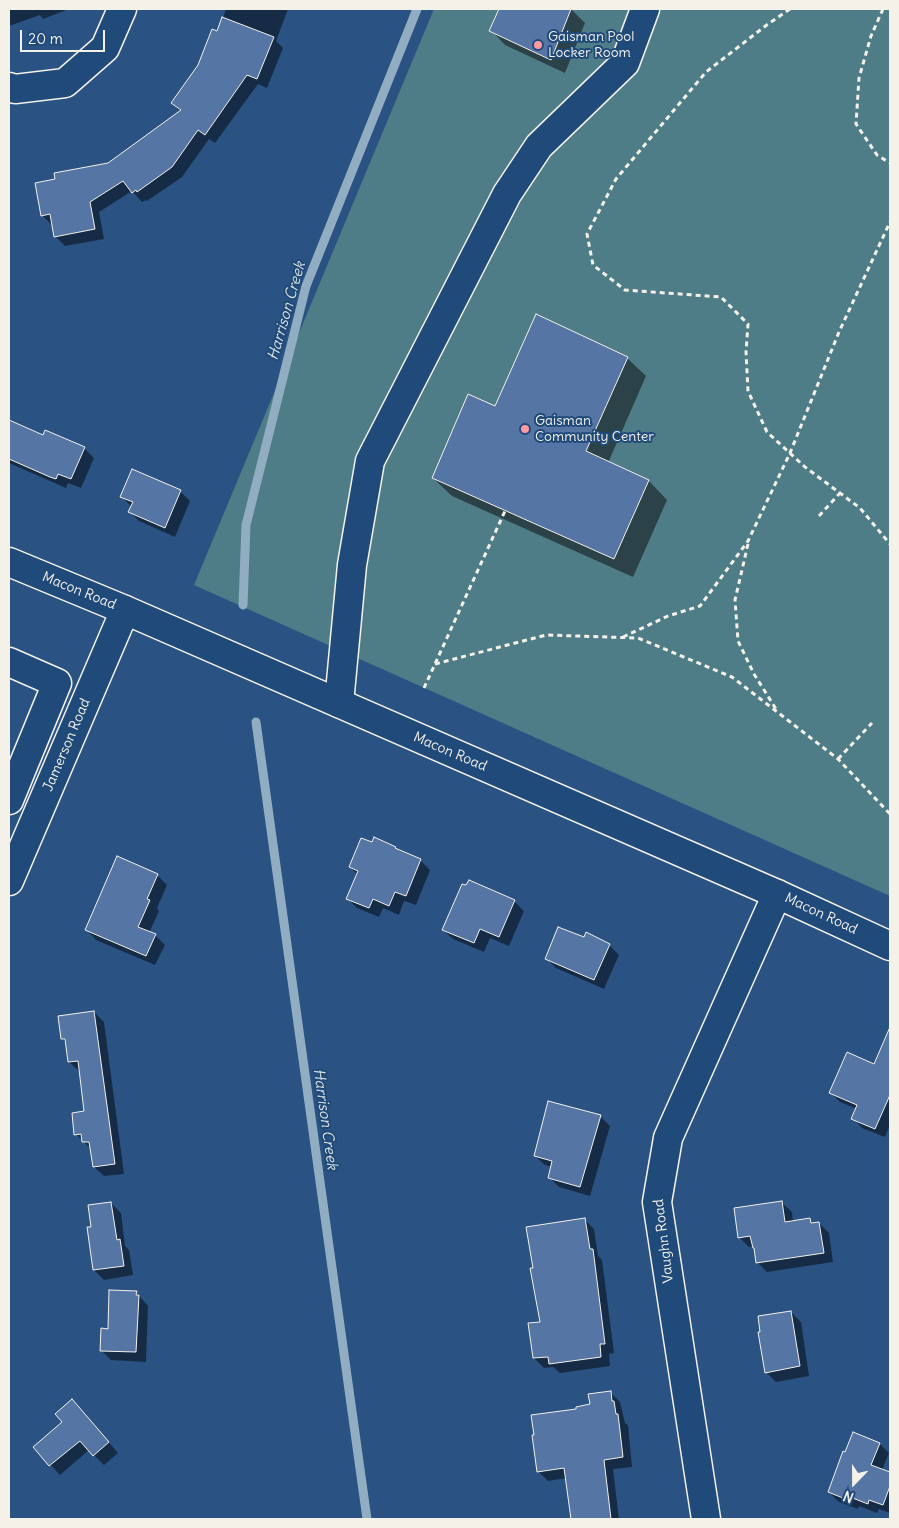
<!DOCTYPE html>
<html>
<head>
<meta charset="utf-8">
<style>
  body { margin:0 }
  #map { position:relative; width:899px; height:1528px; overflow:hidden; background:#2a5383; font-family:Delius,sans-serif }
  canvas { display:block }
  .frame { position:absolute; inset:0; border:10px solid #f4f1e8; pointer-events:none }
  .north { position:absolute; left:829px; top:1458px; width:50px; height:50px; -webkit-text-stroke:4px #1f4a7a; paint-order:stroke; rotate:202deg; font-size:14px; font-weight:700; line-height:20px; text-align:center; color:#f4f1e8 }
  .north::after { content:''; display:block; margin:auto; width:18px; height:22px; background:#f4f1e8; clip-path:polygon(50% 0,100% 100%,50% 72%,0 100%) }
  .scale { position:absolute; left:20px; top:30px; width:85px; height:22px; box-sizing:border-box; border:2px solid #f4f1e8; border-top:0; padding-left:6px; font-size:15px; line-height:18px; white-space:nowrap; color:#f4f1e8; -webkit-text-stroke:4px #1f4a7a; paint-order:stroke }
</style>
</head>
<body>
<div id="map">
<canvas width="899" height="1528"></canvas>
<div class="frame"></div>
<div class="north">N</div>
<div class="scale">20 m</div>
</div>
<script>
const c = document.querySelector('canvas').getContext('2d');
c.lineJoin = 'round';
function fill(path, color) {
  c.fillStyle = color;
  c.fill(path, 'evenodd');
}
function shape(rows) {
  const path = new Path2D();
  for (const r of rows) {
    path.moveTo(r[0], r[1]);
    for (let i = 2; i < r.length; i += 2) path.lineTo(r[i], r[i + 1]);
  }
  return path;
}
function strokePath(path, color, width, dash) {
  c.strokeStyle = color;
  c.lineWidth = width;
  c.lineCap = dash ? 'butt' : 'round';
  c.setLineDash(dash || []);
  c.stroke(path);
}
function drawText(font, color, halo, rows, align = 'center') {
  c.font = font + ' Delius,sans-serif';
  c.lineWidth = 4;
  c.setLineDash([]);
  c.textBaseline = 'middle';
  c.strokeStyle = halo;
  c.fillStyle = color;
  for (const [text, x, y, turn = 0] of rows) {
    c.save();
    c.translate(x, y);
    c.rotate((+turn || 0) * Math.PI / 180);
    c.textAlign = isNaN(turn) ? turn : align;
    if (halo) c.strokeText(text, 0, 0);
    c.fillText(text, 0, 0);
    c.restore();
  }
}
fill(shape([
  [434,9,890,9,890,896,194,585]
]), '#4f7d87');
fill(shape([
  [9,9,69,9,43,19,40,15,9,26],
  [226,9,288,9,276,41,283,48,267,88,258,84,215,143,209,139,182,177,147,201,146,200,142,202,132,191,99,212,104,239,65,246,55,236,52,225,42,215,57,180,108,164,181,112,172,103,199,66,218,32],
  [500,9,571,9,585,23,565,73,505,45,491,30],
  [627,358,646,376,608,463,649,481,667,500,633,577,452,496,433,478,496,408],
  [9,422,44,436,84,448,94,458,81,488,68,483,66,488,9,463],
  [133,471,180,491,190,501,175,537,139,521,130,512,132,507,122,497],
  [372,844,395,848,399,851,420,860,430,870,416,905,404,901,399,915,383,908,379,917,357,908,347,898,357,874,350,867],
  [157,875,167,885,157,908,159,911,149,933,155,935,165,945,155,965,96,940,87,930],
  [514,901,524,911,509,946,490,938,484,952,453,939,443,930],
  [584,939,609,945,619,955,604,989,556,968,546,958],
  [94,1012,104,1022,124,1174,104,1176,94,1167,92,1150,76,1134,86,1112,81,1071,79,1071,69,1062,67,1043,62,1039],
  [879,1055,890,1060,890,1125,885,1137,862,1128,853,1118,857,1109,840,1102,831,1093,875,1065],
  [600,1116,610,1126,590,1196,559,1187,549,1177,552,1167,545,1165,535,1156],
  [111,1203,121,1213,125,1246,129,1250,133,1275,104,1280,94,1270,92,1228],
  [782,1203,792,1212,793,1222,809,1219,814,1224,819,1223,829,1233,833,1262,767,1272,757,1262,756,1250,753,1246,749,1247,739,1237],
  [584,1219,594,1229,598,1256,602,1260,614,1353,609,1354,610,1366,560,1373,553,1367,544,1368,534,1358,541,1323,534,1269],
  [136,1292,148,1306,146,1362,111,1360,101,1350],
  [791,1312,801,1322,809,1376,776,1382,766,1372],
  [610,1392,620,1402,625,1423,628,1425,632,1467,613,1469,619,1519,572,1519,567,1478,548,1481,538,1471,577,1410,591,1406],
  [82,1411,118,1453,104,1465,89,1450,60,1475,35,1448],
  [880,1444,889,1453,882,1470,890,1474,890,1513,879,1509,877,1513,859,1506,858,1509,839,1502,829,1492,846,1454]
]), '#0007');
strokePath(shape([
  [243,605,246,525,306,286,417,9],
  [256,722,367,1519]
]), '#91adc2', 9);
const building = shape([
  [499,9,571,9,551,60,489,31,499,9],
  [222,17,274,37,257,79,247,75,205,135,198,130,172,167,137,192,136,190,132,193,123,181,90,202,95,229,54,237,50,214,41,216,35,183,55,179,54,173,108,163,181,110,171,103,198,65,212,29,217,31,222,17],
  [536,314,628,357,586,451,649,480,614,559,432,478,468,394,495,406,536,314],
  [9,420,43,435,45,430,85,447,71,479,58,474,56,479,50,477,9,459,9,420],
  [132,469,181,490,165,528,128,512,133,502,120,497,132,469],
  [374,837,396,847,395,848,421,859,406,896,395,892,389,906,373,899,369,908,346,899,358,871,349,867,361,838,372,842,374,837],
  [117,856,158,874,147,899,150,900,138,927,156,934,146,956,85,930,117,856],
  [469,880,515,900,499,937,480,929,474,943,442,930,462,884,466,885,469,880],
  [558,927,584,937,586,932,610,944,594,980,545,959,558,927],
  [94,1011,115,1164,93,1167,89,1142,82,1142,81,1134,74,1135,72,1113,84,1111,78,1061,68,1062,65,1039,61,1039,58,1016,94,1011],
  [890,1027,890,1095,875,1129,851,1119,857,1105,829,1093,847,1052,874,1064,890,1027],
  [548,1101,601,1115,580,1187,548,1178,552,1161,534,1156,548,1101],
  [782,1201,785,1222,810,1218,811,1223,819,1222,824,1253,756,1263,754,1248,753,1248,750,1236,738,1238,734,1208,782,1201],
  [111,1202,117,1240,120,1239,124,1266,93,1270,87,1227,91,1227,88,1205,111,1202],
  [585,1218,590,1249,593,1249,605,1344,600,1344,601,1357,549,1364,548,1357,533,1358,528,1323,540,1322,530,1268,533,1268,526,1227,585,1218],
  [109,1290,137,1291,136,1295,139,1295,136,1352,100,1351,101,1328,108,1329,109,1290],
  [791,1311,800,1366,765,1373,758,1332,760,1332,758,1316,791,1311],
  [611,1391,612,1401,614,1401,616,1414,618,1414,623,1457,604,1460,611,1519,571,1519,564,1468,537,1472,532,1435,534,1435,531,1415,576,1409,576,1407,590,1404,588,1394,611,1391],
  [72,1399,109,1442,93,1456,80,1441,49,1466,33,1447,62,1422,55,1414,72,1399],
  [853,1432,880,1443,871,1465,890,1472,890,1486,883,1505,869,1500,868,1504,850,1497,848,1500,828,1492,843,1451,845,1452,853,1432]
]);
fill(building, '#5575a5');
strokePath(building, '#f4f1e8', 1);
const minor = shape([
  [9,87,15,89,65,83,105,48,122,9],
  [9,662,57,683,9,800],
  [339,703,352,565,370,461,507,194,539,146,625,63,645,9],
  [9,881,125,610],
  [706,1519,657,1202,668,1138,777,894]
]);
const major = shape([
  [9,562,125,610,777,894,890,946]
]);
strokePath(minor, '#f4f1e8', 31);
strokePath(major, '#f4f1e8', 31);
strokePath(shape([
  [790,9,768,24,706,72,616,179,587,234,593,265,625,290,721,297,748,324,746,352,748,391,767,432,805,467,860,508,890,544],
  [883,9,871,36,859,78,856,124,877,155,890,163],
  [819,516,840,493],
  [748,544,735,600,738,641,754,674,776,709],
  [623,637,668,616,700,606,748,541,790,453,839,332,890,222],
  [435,664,546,635,638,638,732,677,838,759,890,814],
  [424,688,505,511],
  [838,759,872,723]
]), '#f4f1e8', 3, [5, 4]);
strokePath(minor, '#1f4a7a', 28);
strokePath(major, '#1f4a7a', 28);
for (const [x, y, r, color] of [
  [538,45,5,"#ff9aa2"],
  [525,429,5,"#ff9aa2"]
]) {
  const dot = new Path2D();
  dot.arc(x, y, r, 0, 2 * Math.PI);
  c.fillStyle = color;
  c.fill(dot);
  strokePath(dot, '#1f4a7a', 2);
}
drawText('14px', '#f4f1e8', '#1f4a7a', [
  ["Gaisman Pool",548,37],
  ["Locker Room",548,53],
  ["Gaisman",535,421],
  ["Community Center",535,437]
], 'left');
drawText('14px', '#f4f1e8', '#1f4a7a', [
  ["Macon Road",79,591,22],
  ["Jamerson Road",67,745,-67],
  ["Macon Road",450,752,23],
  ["Macon Road",821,914,25],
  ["Vaughn Road",664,1241,-97]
]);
drawText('italic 15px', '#dbe0de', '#1f4a7a', [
  ["Harrison Creek",287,311,-74],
  ["Harrison Creek",325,1119,82]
]);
</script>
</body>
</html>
